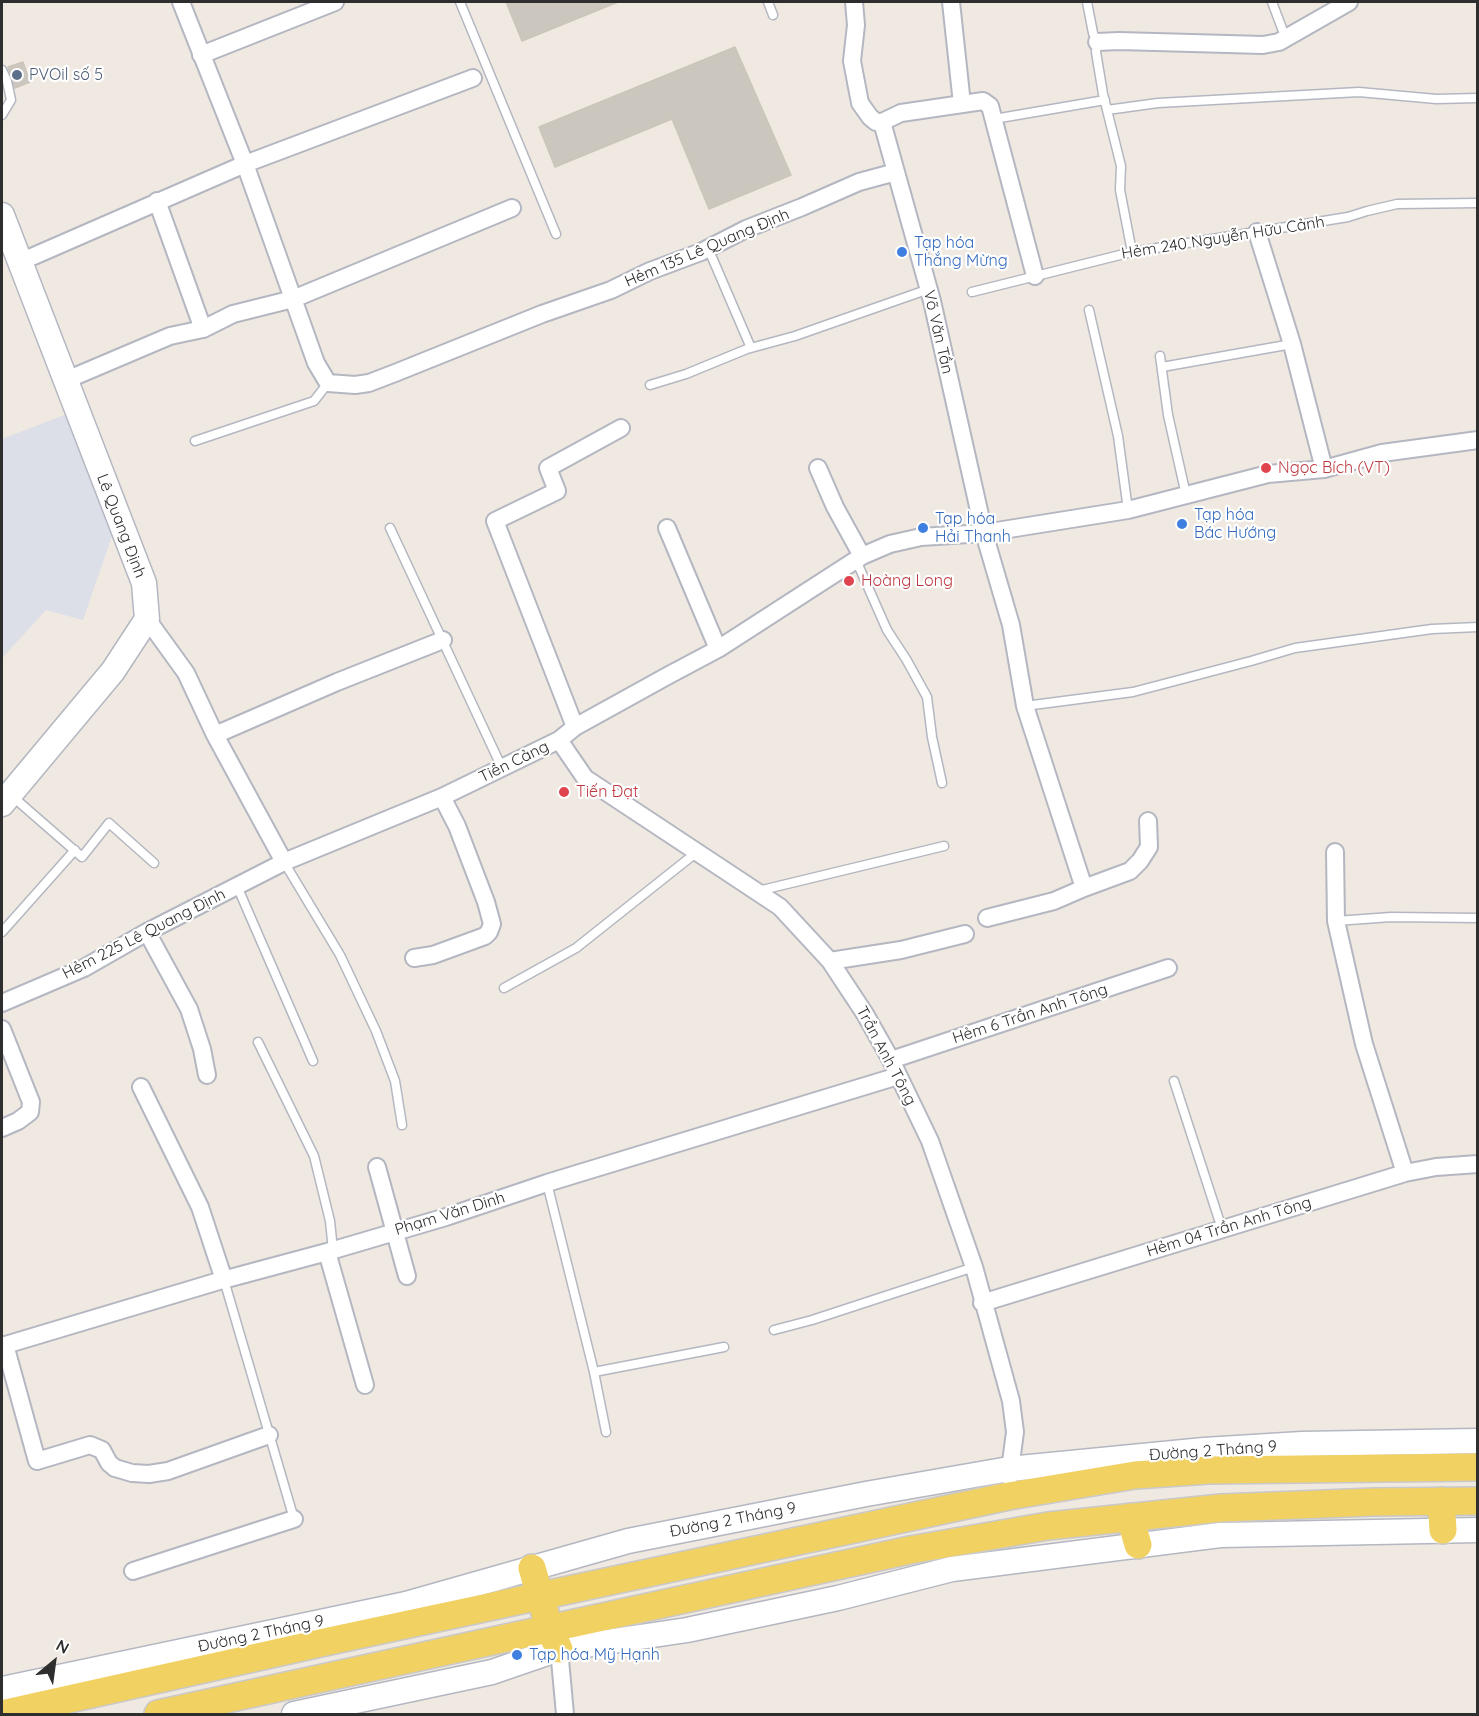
<!DOCTYPE html>
<html>
<head>
<meta charset="utf-8">
<style>
  body { margin:0 }
  #map { position:relative; width:1479px; height:1716px; overflow:hidden; background:#efe9e1; font-family:Quicksand,sans-serif }
  canvas { display:block }
  .frame { position:absolute; inset:0; border:3px solid #2e2e2e; pointer-events:none }
  .north { position:absolute; left:24px; top:1632px; width:60px; height:60px; -webkit-text-stroke:4px #fff; paint-order:stroke; rotate:29deg; font-size:16px; font-weight:700; line-height:24px; text-align:center; color:#2e2e2e }
  .north::after { content:''; display:block; margin:auto; width:21px; height:27px; background:#2e2e2e; clip-path:polygon(50% 0,100% 100%,50% 72%,0 100%) }
</style>
</head>
<body>
<div id="map">
<canvas width="1479" height="1716"></canvas>
<div class="frame"></div>
<div class="north">N</div>
</div>
<script>
const c = document.querySelector('canvas').getContext('2d');
c.lineJoin = 'round';
function fill(path, color) {
  c.fillStyle = color;
  c.fill(path, 'evenodd');
}
function shape(rows) {
  const path = new Path2D();
  for (const r of rows) {
    path.moveTo(r[0], r[1]);
    for (let i = 2; i < r.length; i += 2) path.lineTo(r[i], r[i + 1]);
  }
  return path;
}
function strokePath(path, color, width, dash) {
  c.strokeStyle = color;
  c.lineWidth = width;
  c.lineCap = dash ? 'butt' : 'round';
  c.setLineDash(dash || []);
  c.stroke(path);
}
function drawText(font, color, halo, rows, align = 'center') {
  c.font = font + ' Quicksand,sans-serif';
  c.lineWidth = 4.5;
  c.setLineDash([]);
  c.textBaseline = 'middle';
  c.strokeStyle = halo;
  c.fillStyle = color;
  for (const [text, x, y, turn = 0] of rows) {
    c.save();
    c.translate(x, y);
    c.rotate((+turn || 0) * Math.PI / 180);
    c.textAlign = isNaN(turn) ? turn : align;
    if (halo) c.strokeText(text, 0, 0);
    c.fillText(text, 0, 0);
    c.restore();
  }
}
fill(shape([
  [72,412,115,527,83,620,46,610,2,658,2,439]
]), '#dcdee8');
const building = shape([
  [506,2,618,2,522,41,506,2],
  [735,47,791,175,709,209,672,119,555,167,539,127,735,47],
  [23,62,30,82,15,88,8,67,23,62]
]);
fill(building, '#cbc7bf');
strokePath(building, '#cbc5ba', 1.5);
const lane = shape([
  [460,2,556,234],
  [768,2,773,15],
  [1087,2,1093,33,1097,42,1096,52,1103,94,1121,166,1120,190,1132,252],
  [1272,2,1286,39],
  [2,70,7,81,11,100,2,115],
  [1107,110,1158,103,1359,92,1436,99,1478,98],
  [994,119,1105,100],
  [708,248,751,348],
  [972,292,1132,252,1348,217,1367,211,1397,204,1478,203],
  [1089,310,1118,436,1128,510],
  [1160,356,1168,415,1186,495],
  [1162,367,1292,344],
  [650,385,686,374,747,349,795,336,929,289],
  [195,441,314,401,328,383],
  [390,528,502,768],
  [856,560,887,630,906,659,927,697,932,737,942,783],
  [1025,706,1133,692,1251,661,1295,648,1432,629,1478,627],
  [12,796,82,857,109,823,154,863],
  [284,862,340,955,376,1031,395,1081,402,1125],
  [237,886,313,1061],
  [758,891,944,846],
  [1336,921,1391,917,1478,918],
  [2,932,75,850],
  [504,988,576,948,697,852],
  [258,1042,314,1156,330,1221,333,1250],
  [1174,1081,1222,1229],
  [547,1183,594,1372,606,1432],
  [224,1280,294,1519],
  [774,1330,812,1320,974,1267],
  [594,1372,724,1347]
]);
const street = shape([
  [181,2,245,164,316,363,328,383,355,385,369,383,395,373,542,314,611,290,650,271,701,252,746,229,802,207,859,182,896,172],
  [854,2,856,25,852,61,860,103,870,117,876,122,882,122,932,301,984,533,1011,625,1025,706,1084,888],
  [951,2,962,104],
  [1097,42,1119,41,1263,45,1279,42,1349,2],
  [201,55,335,2],
  [882,122,901,113,983,101,990,106,1035,276],
  [157,201,203,329],
  [1257,232,1292,344,1324,469],
  [20,262,245,164,473,78],
  [64,381,170,336,203,329,233,314,293,299,512,208],
  [818,468,835,507,862,556],
  [667,528,718,649],
  [147,619,186,673,215,735,284,862,442,797,559,740,575,727,669,675,718,649,862,556,890,544,921,537,984,533,1128,510,1268,474,1324,469,1382,453,1478,440],
  [575,727,495,521,557,491,548,468,621,428],
  [215,735,337,682,443,640],
  [559,740,585,778,780,907,830,961,865,1014,891,1060,930,1141,974,1267,1011,1401,1015,1432,1009,1477],
  [1335,852,1336,921,1364,1044,1405,1173],
  [987,918,1054,901,1084,888,1130,871,1140,861,1149,847,1148,821],
  [147,932,189,1009,202,1049,207,1075],
  [414,958,433,955,485,936,489,932,492,924,486,902,457,826,442,797],
  [830,961,901,950,965,934],
  [2,1003,84,968,147,932,284,862],
  [2,1029,31,1102,30,1112,18,1121,2,1128],
  [891,1060,1168,968],
  [141,1087,200,1207,224,1280],
  [377,1167,407,1276],
  [327,1252,365,1385],
  [982,1303,1405,1173,1436,1167,1478,1164],
  [5,1345,37,1461,90,1445,102,1450,109,1463,115,1468,132,1473,149,1474,168,1471,269,1435],
  [2,1346,219,1281,327,1252,446,1217,547,1183,898,1076],
  [133,1571,294,1519],
  [559,1649,565,1714]
]);
const secondary = shape([
  [2,215,144,583,147,619,113,671,2,804],
  [2,1689,406,1604,628,1541,866,1494,1009,1469,1204,1450,1302,1444,1478,1441],
  [294,1714,492,1672,559,1649,687,1630,838,1598,952,1569,1220,1535,1478,1530]
]);
const primary = shape([
  [1441,1501,1443,1530],
  [1130,1517,1138,1545],
  [532,1568,550,1630,559,1649],
  [2,1714,334,1640,1009,1496,1135,1475,1209,1470,1478,1467],
  [158,1714,910,1550,1048,1526,1221,1508,1374,1502,1478,1501]
]);
strokePath(lane, '#b4b7c1', 11);
strokePath(street, '#b4b7c1', 20);
strokePath(secondary, '#b4b7c1', 27);
strokePath(primary, '#c9c9c9', 30);
strokePath(lane, '#fff', 8);
strokePath(street, '#fff', 16);
strokePath(secondary, '#fff', 24);
strokePath(primary, '#f2d163', 27);
for (const [x, y, r, color] of [
  [17,75,6,"#5c6f8a"],
  [902,252,6,"#3f7fe0"],
  [1266,468,6,"#e0444e"],
  [1182,524,6,"#3f7fe0"],
  [923,528,6,"#3f7fe0"],
  [849,581,6,"#e0444e"],
  [564,792,6,"#e0444e"],
  [517,1655,6,"#3f7fe0"]
]) {
  const dot = new Path2D();
  dot.arc(x, y, r, 0, 2 * Math.PI);
  c.fillStyle = color;
  c.fill(dot);
  strokePath(dot, '#fff', 2);
}
drawText('16px', '#4e5e75', '#fff', [
  ["PVOil số 5",29,75]
], 'left');
drawText('16px', '#2e2e2e', '#fff', [
  ["Hẻm 240 Nguyễn Hữu Cảnh",1223,238,-9],
  ["Hẻm 135 Lê Quang Định",707,248,-23],
  ["Võ Văn Tần",938,332,77],
  ["Lê Quang Định",121,526,69],
  ["Tiền Cảng",514,762,-26],
  ["Hẻm 225 Lê Quang Định",144,934,-27],
  ["Hẻm 6 Trần Anh Tông",1030,1014,-18],
  ["Trần Anh Tông",886,1056,62],
  ["Phạm Văn Dinh",450,1214,-17],
  ["Hẻm 04 Trần Anh Tông",1229,1227,-17],
  ["Đường 2 Tháng 9",1213,1451,-4],
  ["Đường 2 Tháng 9",733,1520,-11],
  ["Đường 2 Tháng 9",261,1634,-12]
]);
drawText('16px', '#366cbe', '#fff', [
  ["Tạp hóa",914,243],
  ["Thắng Mừng",914,261],
  ["Tạp hóa",1194,515],
  ["Bác Hướng",1194,533],
  ["Tạp hóa",935,519],
  ["Hải Thanh",935,537],
  ["Tạp hóa Mỹ Hạnh",529,1655]
], 'left');
drawText('16px', '#be3a42', '#fff', [
  ["Ngọc Bích (VT)",1278,468],
  ["Hoàng Long",861,581],
  ["Tiến Đạt",576,792]
], 'left');
</script>
</body>
</html>
